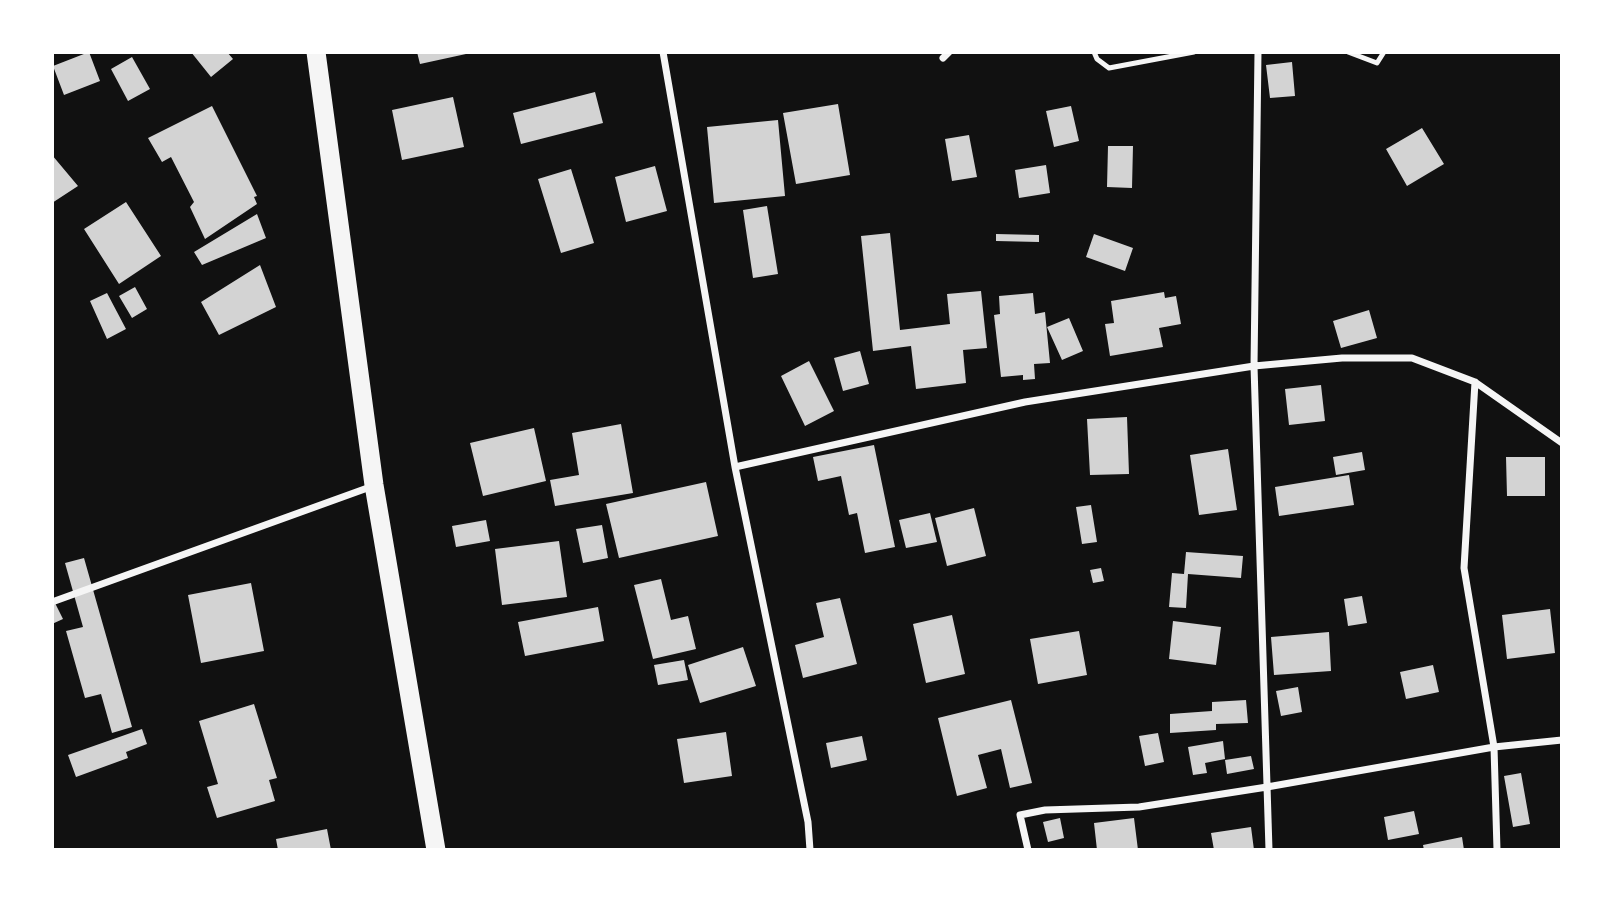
<!DOCTYPE html>
<html>
<head>
<meta charset="utf-8">
<style>
  body { margin:0 }
  #map { position:relative; width:1614px; height:902px; overflow:hidden; background:#111; font-family:Arial,sans-serif }
  canvas { display:block }
  .frame { position:absolute; inset:0; border:54px solid #fff; pointer-events:none }
</style>
</head>
<body>
<div id="map">
<canvas width="1614" height="902"></canvas>
<div class="frame"></div>
</div>
<script>
const c = document.querySelector('canvas').getContext('2d');
c.lineJoin = 'round';
function fill(path, color) {
  c.fillStyle = color;
  c.fill(path, 'evenodd');
}
function shape(rows) {
  const path = new Path2D();
  for (const r of rows) {
    path.moveTo(r[0], r[1]);
    for (let i = 2; i < r.length; i += 2) path.lineTo(r[i], r[i + 1]);
  }
  return path;
}
function strokePath(path, color, width, dash) {
  c.strokeStyle = color;
  c.lineWidth = width;
  c.lineCap = dash ? 'butt' : 'round';
  c.setLineDash(dash || []);
  c.stroke(path);
}
fill(shape([
  [89,52,100,81,64,95,53,66],
  [191,52,227,52,233,59,211,77],
  [417,52,466,52,466,54,420,64],
  [132,57,150,89,128,101,111,69],
  [1292,62,1295,96,1270,98,1266,65],
  [595,92,603,123,521,144,513,113],
  [453,97,464,147,402,160,392,110],
  [838,104,850,175,796,184,783,113],
  [212,106,257,196,254,197,257,204,205,239,190,207,194,202,171,157,162,162,148,138],
  [1071,106,1079,141,1054,147,1046,111],
  [778,120,785,196,714,203,707,127],
  [1422,128,1444,164,1407,186,1386,149],
  [969,135,977,177,952,181,945,139],
  [1108,146,1133,146,1132,188,1107,187],
  [52,155,78,186,52,203],
  [1046,165,1050,193,1019,198,1015,170],
  [655,166,667,211,626,222,615,177],
  [571,169,594,243,561,253,538,179],
  [126,202,161,256,119,284,84,229],
  [767,206,778,274,753,278,743,210],
  [257,214,266,238,202,265,194,252],
  [890,233,900,330,950,324,947,294,981,291,987,348,963,350,966,383,916,389,911,346,873,351,861,236],
  [996,234,1039,235,1039,242,996,241],
  [1094,234,1133,248,1125,271,1086,257],
  [260,265,276,307,219,335,201,302],
  [135,287,147,309,132,318,119,296],
  [1164,292,1165,298,1176,296,1181,324,1159,328,1163,347,1110,356,1105,324,1114,323,1111,301],
  [107,293,126,329,107,339,90,301],
  [1033,293,1035,314,1045,312,1050,363,1034,364,1035,379,1023,380,1023,375,1001,377,994,315,1000,314,999,296],
  [1369,310,1377,338,1341,348,1333,321],
  [1069,318,1083,351,1062,360,1047,327],
  [860,351,869,384,843,391,834,358],
  [809,361,834,411,805,426,781,376],
  [1321,385,1325,421,1289,425,1285,389],
  [1127,417,1129,474,1090,475,1087,419],
  [621,424,633,493,555,506,550,480,579,475,572,433],
  [534,428,546,481,483,496,470,443],
  [874,445,895,547,865,553,857,513,849,515,841,476,818,481,813,457],
  [1228,449,1237,510,1199,515,1190,455],
  [1362,452,1365,470,1336,475,1333,457],
  [1506,457,1545,457,1545,496,1507,496],
  [1349,475,1354,505,1279,516,1275,487],
  [706,482,718,536,619,558,606,504],
  [1091,505,1097,542,1082,544,1076,507],
  [974,508,986,556,947,566,935,518],
  [930,513,937,542,906,548,899,520],
  [486,520,490,541,456,547,452,526],
  [602,525,608,558,583,563,576,529],
  [559,541,567,597,502,605,495,549],
  [1186,552,1243,556,1241,578,1188,574,1186,608,1169,607,1172,573,1184,574],
  [84,558,132,727,112,733,101,694,85,698,66,631,83,627,65,563],
  [1101,568,1104,581,1093,583,1090,570],
  [661,579,671,620,688,616,696,649,653,659,634,585],
  [251,583,264,651,201,663,188,595],
  [1362,596,1367,623,1348,626,1344,599],
  [52,597,63,619,52,624],
  [840,598,857,664,803,678,795,645,824,637,816,603],
  [598,607,604,641,525,656,518,622],
  [1550,609,1555,653,1507,659,1502,615],
  [952,615,965,674,926,683,913,624],
  [1173,621,1221,627,1216,665,1169,659],
  [1079,631,1087,675,1038,684,1030,639],
  [1329,632,1331,671,1274,675,1271,637],
  [743,647,756,686,700,703,688,665],
  [684,660,688,680,658,685,654,665],
  [1433,665,1439,692,1406,699,1400,672],
  [1298,687,1302,712,1281,716,1276,691],
  [1011,700,1032,783,1010,788,1001,749,978,755,987,788,957,796,938,718],
  [1246,700,1248,723,1216,724,1216,730,1170,733,1170,714,1212,711,1212,702],
  [254,704,277,778,269,780,275,801,217,818,207,787,218,784,199,721],
  [142,729,147,744,126,752,128,758,76,777,68,755],
  [726,732,732,776,684,783,677,739],
  [1158,733,1164,762,1145,766,1139,736],
  [862,736,867,760,831,768,826,743],
  [1223,741,1225,759,1205,763,1207,773,1193,775,1188,747],
  [1251,756,1254,769,1227,774,1225,760],
  [1521,773,1530,824,1513,827,1504,776],
  [1414,811,1419,834,1388,840,1384,817],
  [1060,818,1064,838,1048,842,1043,822],
  [1134,818,1138,850,1097,850,1094,823],
  [1251,827,1254,850,1214,850,1211,833],
  [327,829,331,850,278,850,276,839],
  [1462,837,1464,850,1424,850,1423,845]
]), '#d3d3d3');
strokePath(shape([
  [1094,52,1097,59,1109,68,1194,52],
  [1348,52,1377,63,1384,52]
]), '#f5f5f5', 5);
strokePath(shape([
  [663,52,735,467,808,822,810,850],
  [1258,52,1254,366,1269,850],
  [943,58,949,52],
  [1475,382,1464,568,1494,747,1497,850],
  [735,467,1025,402,1254,366,1342,358,1412,358,1475,382,1562,443],
  [52,602,373,486],
  [1028,850,1020,815,1045,810,1139,807,1267,787,1494,747,1562,740]
]), '#f5f5f5', 7);
strokePath(shape([
  [316,52,374,485,436,850]
]), '#f5f5f5', 19);
</script>
</body>
</html>
